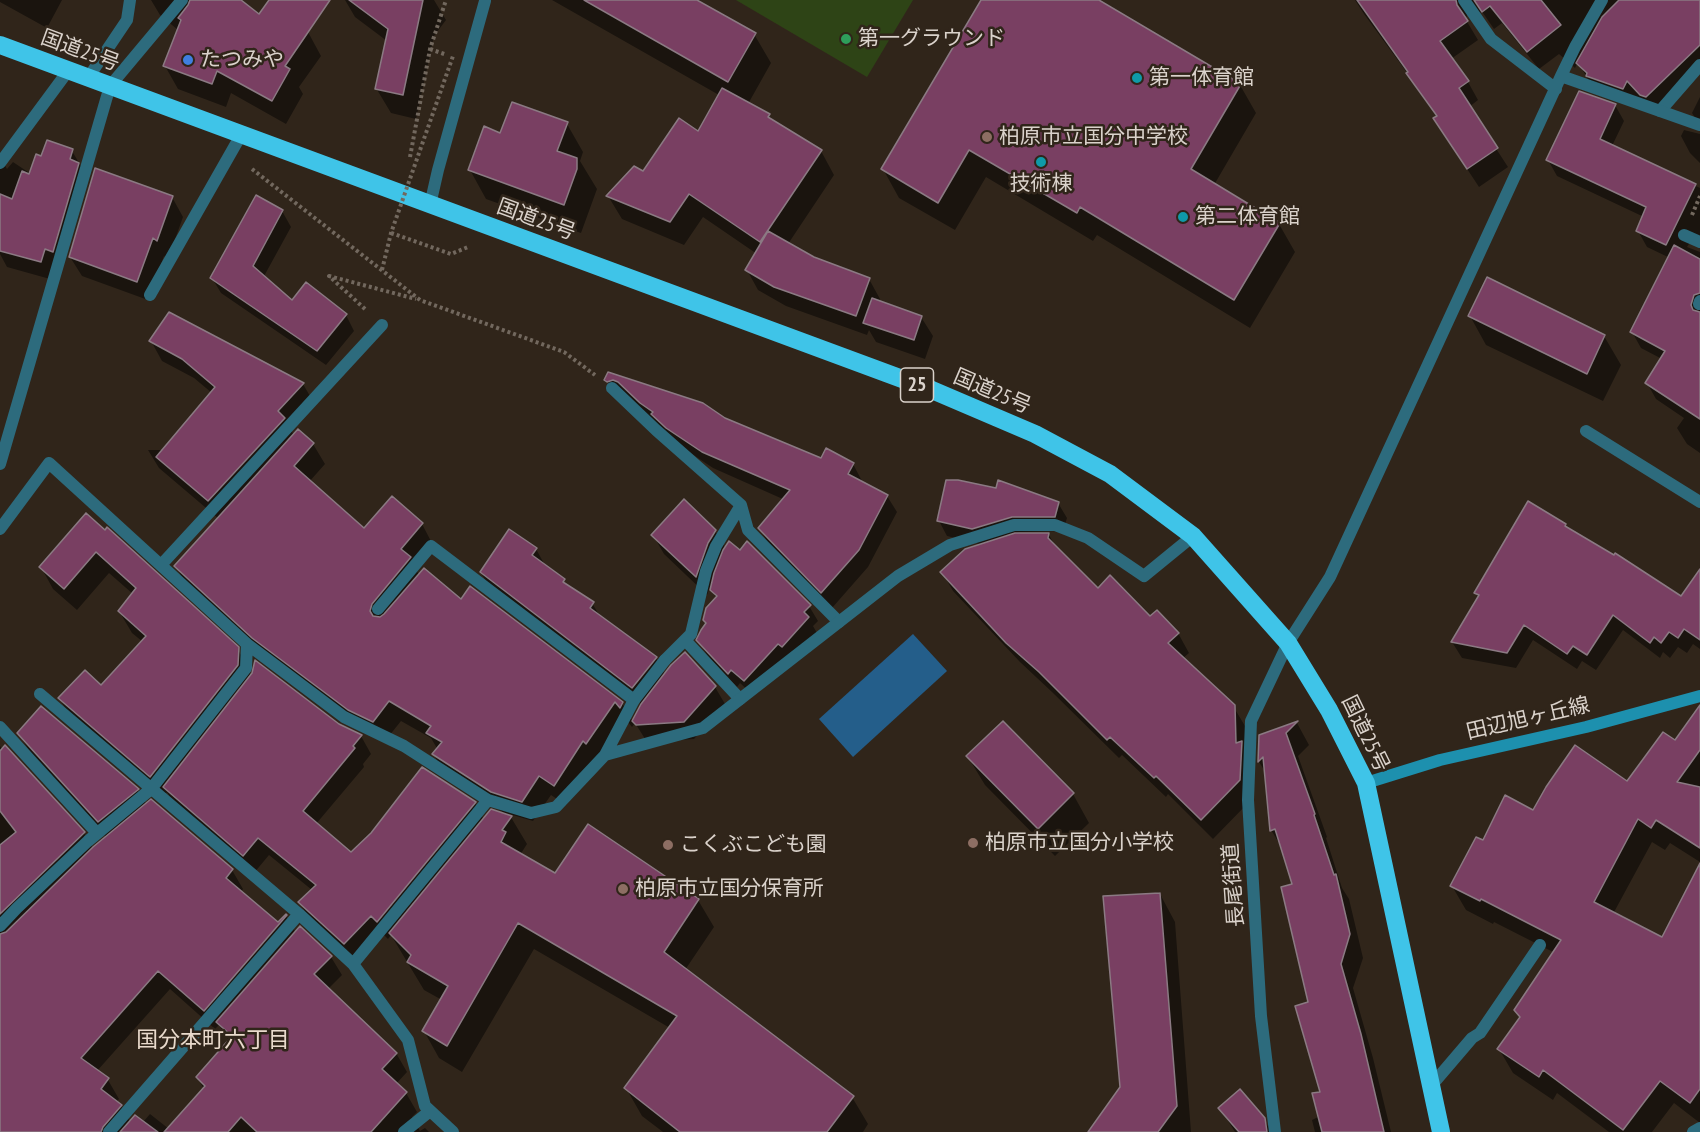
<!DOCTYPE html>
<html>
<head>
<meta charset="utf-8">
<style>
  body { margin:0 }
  canvas { display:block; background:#30251a }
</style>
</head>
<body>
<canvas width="1700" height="1132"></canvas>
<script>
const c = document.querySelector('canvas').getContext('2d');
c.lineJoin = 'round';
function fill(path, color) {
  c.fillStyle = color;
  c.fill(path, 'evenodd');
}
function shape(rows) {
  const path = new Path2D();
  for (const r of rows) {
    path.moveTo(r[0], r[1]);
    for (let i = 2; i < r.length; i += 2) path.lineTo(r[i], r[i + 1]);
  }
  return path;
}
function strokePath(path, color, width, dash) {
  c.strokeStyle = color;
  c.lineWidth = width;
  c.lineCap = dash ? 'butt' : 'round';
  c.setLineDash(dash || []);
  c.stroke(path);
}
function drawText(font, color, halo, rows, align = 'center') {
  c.font = font + ' "PT Sans Narrow","Noto Sans JP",sans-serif';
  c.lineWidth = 5;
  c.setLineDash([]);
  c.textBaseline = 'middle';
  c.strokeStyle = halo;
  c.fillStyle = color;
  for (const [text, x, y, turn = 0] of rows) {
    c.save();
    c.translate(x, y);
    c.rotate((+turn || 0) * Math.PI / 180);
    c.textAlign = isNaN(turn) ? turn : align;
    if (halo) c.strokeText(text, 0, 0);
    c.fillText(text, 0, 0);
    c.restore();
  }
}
fill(shape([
  [736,0,913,0,867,77]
]), '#2e4416');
fill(shape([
  [913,634,947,671,853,757,819,719]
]), '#245e8a');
fill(shape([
  [0,0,62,0,47,28,0,2],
  [151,0,238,0,260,16,308,32,321,56,299,87,303,94,286,124,231,93,226,107,178,89,165,66,178,30,160,15],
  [345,0,434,0,446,20,434,36,416,119,391,113,376,88,387,41,355,17],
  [552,0,694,0,754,34,771,63,748,104,769,115,773,122,821,151,834,175,788,244,813,259,869,279,880,299,879,302,921,317,933,336,925,359,876,342,869,330,867,335,786,306,758,290,747,270,757,254,703,217,684,245,622,219,608,196,643,173,698,133,719,95],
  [983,0,1096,0,1240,85,1256,113,1214,185,1279,224,1295,252,1250,328,1097,235,1093,241,986,177,955,230,899,198,883,169],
  [1355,0,1700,0,1700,73,1657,115,1589,81,1578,62,1575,68,1559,54,1539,69,1502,23,1494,29,1483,13,1474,10,1467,15,1466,20,1478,40,1451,59,1468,82,1478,100,1469,107,1508,167,1479,187,1446,137,1435,119,1437,117,1419,92,1408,74,1364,14],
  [1700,97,1700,126,1692,113],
  [1615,105,1624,121,1612,146,1700,188,1700,244,1697,243,1689,244,1687,247,1700,252,1700,453,1687,444,1677,428,1684,418,1656,399,1647,383,1662,359,1641,348,1632,332,1670,258,1647,247,1638,231,1644,217,1557,176,1548,160],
  [567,124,583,152,580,161,597,189,581,233,486,199,470,170,501,135],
  [1684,130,1700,134,1700,163,1690,153,1681,136],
  [72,151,82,168,50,279,7,267,0,254,0,157,7,169,13,162,31,174,42,158],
  [172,197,183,217,168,259,164,256,148,300,82,276,70,257],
  [282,211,291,227,263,278,292,303,346,315,354,331,326,365,221,293,212,278],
  [170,314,303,384,314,403,290,429,294,435,313,444,325,464,309,482,364,530,422,524,433,545,414,566,419,575,622,703,633,722,642,705,493,592,481,573,536,549,546,567,563,580,567,586,592,603,601,618,656,658,665,675,715,687,725,704,694,739,647,742,635,723,632,727,627,721,566,805,551,795,533,821,509,814,527,844,520,855,556,875,698,900,714,927,685,970,852,1097,868,1124,863,1132,663,1132,642,1116,626,1088,670,1028,534,949,462,1072,439,1058,424,1031,442,1000,424,990,391,935,388,939,382,933,355,961,310,920,300,903,312,890,269,855,254,873,175,806,167,792,163,798,72,720,60,699,101,687,143,642,132,633,119,611,133,594,109,573,77,610,53,589,41,567,86,515,237,648,250,671,250,679,361,736,371,754,363,764,364,767,316,824,351,854,475,803,484,820,509,816,446,775,434,755,438,750,431,738,401,721,385,741,266,658,187,587,176,566,219,519,159,468,148,450,164,450,212,393,194,378,162,361,151,341],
  [1470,316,1604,336,1621,365,1603,401,1486,345],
  [609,374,724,419,822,460,853,464,862,481,861,482,887,496,897,512,868,567,832,608,769,545,760,529,785,500,713,468,677,444,616,397,606,380],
  [948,479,1058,503,1067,518,1063,531,1021,532,1013,534,1049,535,1057,549,1098,590,1178,633,1189,653,1182,659,1233,706,1245,726,1251,800,1213,839,1168,794,1166,797,1122,755,1119,758,1052,692,1020,662,953,591,942,572,984,545,947,536,939,521],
  [1565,525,1568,529,1682,598,1700,572,1700,649,1693,644,1687,653,1678,647,1670,658,1663,652,1660,658,1623,630,1596,670,1582,661,1577,669,1533,640,1516,668,1462,658,1452,642,1479,598,1476,593],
  [715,531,726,549,809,606,818,621,813,626,817,633,753,695,740,683,737,687,707,655,698,640,707,625,704,620,717,598,710,587,707,595,664,554,653,535],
  [1003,723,1073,794,1089,823,1055,856,985,785,968,757],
  [1297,723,1309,745,1298,756,1327,837,1326,838,1342,888,1349,899,1363,958,1353,988,1373,1058,1391,1132,1315,1132,1312,1120,1320,1116,1322,1093,1294,885,1284,851,1271,830,1266,773,1259,762,1260,736],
  [18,733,137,790,147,805,232,870,243,889,241,892,278,924,286,916,296,933,331,957,342,975,328,989,396,1053,407,1072,396,1084,406,1093,417,1112,412,1117,420,1131,425,1128,429,1132,102,1132,89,1122,82,1132,0,1132,0,746,3,750,5,747,84,833,93,849,107,838,30,752],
  [170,989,215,1029,219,1025,229,1041,197,1077,204,1089,169,1129,150,1114,143,1122,130,1122,121,1106,116,1102,119,1099,108,1080,97,1071],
  [1700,739,1700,862,1670,843,1665,850,1652,842,1613,914,1663,939,1700,867,1700,1123,1674,1103,1652,1132,1609,1132,1557,1093,1553,1100,1513,1073,1499,1049,1520,1018,1516,1010,1555,953,1494,922,1493,924,1466,910,1452,886,1484,842,1534,812,1628,783,1675,742],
  [1160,894,1175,922,1191,1132,1090,1132,1121,1088],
  [1220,1108,1264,1119,1271,1132,1235,1132]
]), '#0007');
const building = shape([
  [190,0,241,0,259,14,269,0,330,0,285,66,290,69,272,101,217,71,212,84,163,66,181,20,178,18,188,5,190,0],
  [349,0,423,0,403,95,375,89,388,29,349,0],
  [584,0,697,0,756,33,728,82,584,0],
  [981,0,1099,0,1241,84,1191,169,1280,223,1234,300,1080,207,1077,213,969,150,938,203,881,169,981,0],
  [1357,0,1456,0,1457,5,1468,21,1440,41,1469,81,1459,88,1498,148,1467,169,1433,118,1437,116,1406,73,1408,72,1357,0],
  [1474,0,1541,0,1561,25,1527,52,1490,6,1482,12,1474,0],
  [1619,0,1700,0,1700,45,1646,97,1640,95,1627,81,1623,89,1586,76,1587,73,1576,63,1602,17,1619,0],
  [722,88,770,114,768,117,822,150,760,242,689,194,670,222,606,196,634,166,643,171,679,118,698,131,722,88],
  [1579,91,1616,104,1600,139,1696,184,1666,245,1636,231,1646,207,1546,160,1579,91],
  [512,102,568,122,557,151,577,158,577,169,564,205,468,170,484,126,500,133,512,102],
  [47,140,73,149,70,159,79,163,53,252,45,249,41,262,0,251,0,194,12,199,22,171,29,174,36,154,41,156,47,140],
  [95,168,173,196,157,241,153,238,137,282,69,257,95,168],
  [256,195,283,210,253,266,292,300,306,282,347,314,317,351,210,278,256,195],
  [768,231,814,257,870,278,856,316,774,287,745,270,768,231],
  [1674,245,1700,259,1700,293,1694,295,1691,305,1693,310,1700,312,1700,419,1645,383,1665,351,1630,332,1674,245],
  [1487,277,1605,335,1587,374,1468,316,1487,277],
  [872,298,922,316,914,340,863,323,872,298],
  [169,312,304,383,278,411,285,418,208,501,156,457,215,387,182,359,149,341,169,312],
  [608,372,703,403,725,418,821,458,826,448,854,463,848,474,888,495,859,550,821,593,758,528,790,490,702,452,666,428,651,414,653,412,640,403,618,382,613,380,607,382,604,380,608,372],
  [298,429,314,443,294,466,364,528,392,496,423,523,401,549,411,557,372,604,370,611,373,616,380,617,384,614,424,568,461,599,470,586,623,702,620,708,615,702,586,744,583,741,554,786,539,776,522,802,491,792,432,754,442,742,426,733,431,726,389,701,373,722,348,710,252,638,174,566,298,429],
  [946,480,958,480,996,488,998,480,1059,502,1055,517,1012,517,972,529,937,521,946,480],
  [684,499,716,530,708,543,696,577,651,535,684,499],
  [1528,501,1566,524,1565,526,1614,555,1615,553,1681,596,1700,569,1700,640,1684,629,1678,638,1669,632,1661,643,1654,637,1650,643,1613,615,1587,655,1573,646,1567,654,1524,625,1507,653,1451,642,1479,595,1474,593,1528,501],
  [86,513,105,530,107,527,239,647,238,665,150,777,58,698,85,670,101,685,146,636,118,611,136,588,96,552,64,589,39,567,86,513],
  [509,529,537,548,532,555,565,579,563,582,594,602,590,608,657,657,632,688,480,572,509,529],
  [1015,533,1049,533,1048,538,1098,588,1110,575,1150,616,1157,610,1179,633,1168,643,1235,705,1236,743,1242,741,1240,780,1201,820,1156,776,1154,778,1110,737,1107,740,1039,672,1006,643,940,572,965,549,1015,533],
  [729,541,740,550,747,541,811,605,804,612,809,617,782,647,778,644,744,681,731,670,728,674,696,640,701,630,706,623,703,620,706,608,717,596,710,590,714,573,723,550,729,541],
  [685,652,716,686,684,722,636,725,632,721,641,704,671,665,685,652],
  [255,660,339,724,362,735,353,746,355,748,303,811,351,852,371,833,422,767,476,802,377,922,371,916,344,944,298,902,316,885,258,838,243,856,163,787,252,673,255,660],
  [1700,705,1700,750,1677,782,1700,787,1700,848,1656,820,1651,828,1638,819,1594,902,1662,937,1700,863,1700,1089,1690,1103,1660,1081,1623,1130,1543,1070,1539,1077,1497,1049,1520,1017,1514,1010,1561,940,1481,899,1480,901,1450,886,1476,837,1483,840,1505,795,1533,810,1546,787,1575,745,1627,781,1663,732,1675,740,1700,705],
  [41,706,139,789,98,822,17,733,41,706],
  [1003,721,1074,793,1038,829,966,756,1003,721],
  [1298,721,1286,733,1315,814,1314,815,1334,875,1336,874,1350,934,1341,964,1361,1034,1384,1132,1322,1132,1312,1093,1320,1092,1295,1006,1308,1002,1281,887,1292,884,1275,829,1270,831,1263,757,1258,762,1259,735,1298,721],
  [5,745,85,832,0,914,0,845,16,832,0,811,0,751,5,745],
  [151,799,233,869,226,878,278,922,286,914,287,915,204,1011,158,971,81,1058,109,1078,101,1089,122,1105,103,1127,101,1132,0,1132,0,934,6,932,93,847,151,799],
  [491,809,512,816,502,830,506,832,501,842,555,873,588,824,699,899,664,952,854,1096,827,1132,680,1132,624,1088,677,1016,518,923,447,1046,422,1031,448,986,407,962,411,955,389,933,491,809],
  [1160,893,1177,1106,1158,1132,1088,1132,1120,1087,1103,896,1160,893],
  [300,926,332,956,314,974,397,1053,382,1069,407,1092,371,1132,257,1132,241,1117,228,1132,164,1132,205,1086,196,1077,232,1036,216,1022,300,926],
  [1240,1089,1265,1118,1267,1132,1239,1132,1218,1108,1240,1089],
  [135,1115,158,1132,120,1132,135,1115]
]);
fill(building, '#793f62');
strokePath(building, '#8b7a83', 1.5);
strokePath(shape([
  [430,49,447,55],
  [410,157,430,49,446,0],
  [252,169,420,300,564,352,595,375],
  [1692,215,1700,196],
  [391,233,451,254,468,247],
  [365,309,329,276,416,299]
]), '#72685e', 4, [3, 3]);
strokePath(shape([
  [1660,111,1700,65],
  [430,205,438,170,485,1],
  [1699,304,1700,301],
  [612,388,656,430,741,505,748,530,839,622],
  [378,609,431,546,634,700],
  [685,640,740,699],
  [665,660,691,634,706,571,716,546,741,505],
  [1431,1086,1472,1038,1480,1033,1540,945]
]), '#2d6b7d', 12);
strokePath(shape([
  [1464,0,1491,39,1556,89],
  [1561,76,1700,125],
  [88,78,127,20,130,0],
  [0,163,68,71],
  [1684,235,1700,242],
  [150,295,241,135],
  [1586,431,1700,502],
  [0,464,110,86,182,0],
  [0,529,49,463,247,644,246,668,151,789,88,841,17,908,0,926],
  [161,565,382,325],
  [247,644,344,717,404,746,488,800],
  [40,694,299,914,353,964,408,1040,425,1106,453,1132],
  [0,727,97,833],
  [605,755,634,700,665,660],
  [353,964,488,800,531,813,556,807,605,755,703,728,898,576,950,545,1014,525,1055,525,1088,538,1144,576,1193,536],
  [109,1132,299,914],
  [404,1132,430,1111],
  [1275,1132,1261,1016,1248,800,1251,721,1288,643,1330,577,1561,76,1575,47,1602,0],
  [1693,1132,1700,1128]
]), '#2d6b7d', 12);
strokePath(shape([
  [1366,783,1440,760,1586,727,1700,696]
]), '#1d90ae', 12);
strokePath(shape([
  [0,45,932,390,1035,434,1110,474,1193,536,1288,643,1329,710,1366,783,1441,1132]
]), '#3fc4e8', 18);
strokePath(shape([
  [382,270,391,233,453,56]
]), '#72685e', 4, [3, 3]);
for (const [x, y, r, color] of [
  [846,39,6,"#2e9e5b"],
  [188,60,6,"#3f7fe0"],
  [1137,78,6,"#0f9aa8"],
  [987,137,6,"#8d6e63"],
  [1041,162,6,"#0f9aa8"],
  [1183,217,6,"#0f9aa8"],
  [973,843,6,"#8d6e63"],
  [668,845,6,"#8d6e63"],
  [623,889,6,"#8d6e63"]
]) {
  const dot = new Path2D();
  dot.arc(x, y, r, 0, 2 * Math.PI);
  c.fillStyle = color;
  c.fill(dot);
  strokePath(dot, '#30251a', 2);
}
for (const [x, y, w] of [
  [917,385,33]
]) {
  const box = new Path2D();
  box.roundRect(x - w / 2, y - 17, w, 34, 4.5);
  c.fillStyle = '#30251a';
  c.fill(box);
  strokePath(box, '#dad2cb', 1.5);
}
drawText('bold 20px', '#dad2cb', null, [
  ["25",917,385]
]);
drawText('21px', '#dad2cb', '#30251a', [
  ["第一グラウンド",858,39],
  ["たつみや",200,60],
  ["第一体育館",1149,78],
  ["柏原市立国分中学校",999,137],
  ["技術棟",1041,184,"center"],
  ["第二体育館",1195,217],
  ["柏原市立国分小学校",985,843],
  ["こくぶこども園",680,845],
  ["柏原市立国分保育所",635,889]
], 'left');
drawText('21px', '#dad2cb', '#30251a', [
  ["国道25号",80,51,20],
  ["国道25号",536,220,20],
  ["国道25号",992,392,23],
  ["田辺旭ヶ丘線",1528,719,-13],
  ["国道25号",1365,734,64],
  ["長尾街道",1234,885,-94]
]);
drawText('22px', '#e9dacc', '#30251a', [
  ["国分本町六丁目",213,1041]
]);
</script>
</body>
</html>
